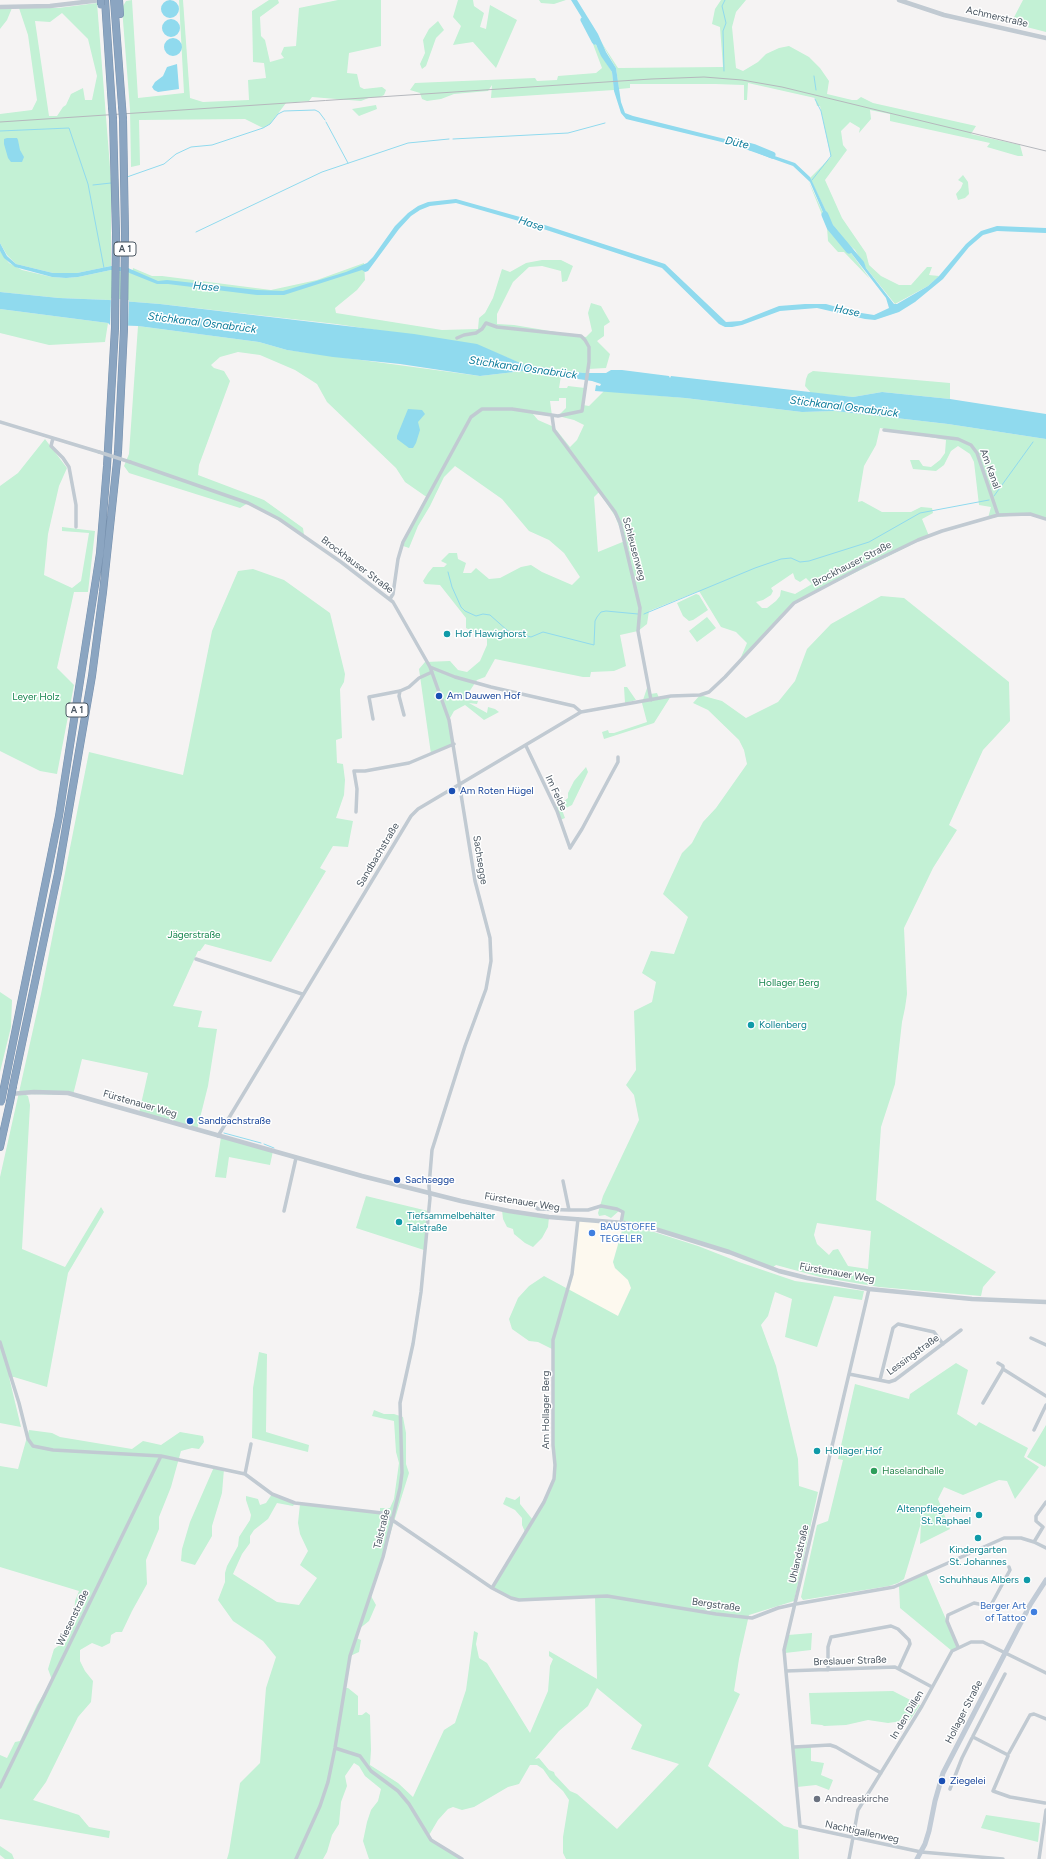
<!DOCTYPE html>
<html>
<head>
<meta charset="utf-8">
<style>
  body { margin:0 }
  canvas { display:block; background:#f5f3f3 }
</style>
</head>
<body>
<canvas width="1046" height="1859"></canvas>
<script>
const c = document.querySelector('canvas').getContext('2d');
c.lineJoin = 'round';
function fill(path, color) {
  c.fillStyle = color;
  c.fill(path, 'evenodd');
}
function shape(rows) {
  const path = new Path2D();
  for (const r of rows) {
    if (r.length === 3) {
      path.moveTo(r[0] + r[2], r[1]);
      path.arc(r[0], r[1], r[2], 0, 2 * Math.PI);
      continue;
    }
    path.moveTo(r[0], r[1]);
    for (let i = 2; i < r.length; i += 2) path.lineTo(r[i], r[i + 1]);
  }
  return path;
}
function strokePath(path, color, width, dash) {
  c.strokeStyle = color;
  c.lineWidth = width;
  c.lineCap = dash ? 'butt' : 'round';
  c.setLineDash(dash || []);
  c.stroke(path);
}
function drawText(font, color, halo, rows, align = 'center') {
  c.font = font + ' Figtree,sans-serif';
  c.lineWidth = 3;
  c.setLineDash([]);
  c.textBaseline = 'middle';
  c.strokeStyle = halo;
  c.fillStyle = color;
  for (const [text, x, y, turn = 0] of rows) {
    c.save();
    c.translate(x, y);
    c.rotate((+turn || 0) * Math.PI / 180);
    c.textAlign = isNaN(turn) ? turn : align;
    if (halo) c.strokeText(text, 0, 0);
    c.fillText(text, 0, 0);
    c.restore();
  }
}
fill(shape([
  [578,1219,624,1223,613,1262,615,1268,628,1280,631,1288,618,1316,568,1291]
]), '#fdf9ef');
fill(shape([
  [132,0,138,98,184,93,179,0,183,0,190,98,203,102,249,100,248,80,266,78,264,63,253,62,252,11,269,0,278,0,279,3,260,17,261,36,265,40,270,62,284,58,281,54,284,47,296,46,299,8,338,0,381,0,381,46,349,53,347,73,357,74,360,87,364,89,382,87,386,90,384,95,380,97,371,97,361,101,312,97,309,101,286,103,270,124,263,128,245,119,139,120,140,165,131,167,130,109,122,8,126,1],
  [458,0,473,0,474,6,484,13,480,27,486,29,490,5,517,20,496,68,473,42,453,45,461,26,453,17],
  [539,0,566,0,554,4,541,3],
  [721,0,746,0,736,12,732,27,736,68,743,71,758,62,766,54,779,48,789,46,809,57,820,68,829,81,827,94,852,100,857,100,861,97,873,103,976,126,971,134,1020,145,1023,156,1018,156,987,147,990,143,890,121,890,114,870,110,871,119,859,133,860,128,850,122,841,131,843,145,847,150,825,180,842,218,866,253,869,265,881,276,899,285,911,285,927,267,932,267,929,275,939,276,928,286,895,304,866,268,855,250,847,243,832,224,810,178,831,157,820,106,817,106,815,98,748,83,747,100,744,100,744,85,715,84,630,84,630,88,619,89,616,68,598,37,618,68,723,67,720,27,712,24,715,9],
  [1023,0,1046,0,1046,32,1011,23],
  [97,3,111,180,111,266,77,273,53,273,16,264,7,255,0,243,0,114,32,110,37,100,28,35,19,8,58,8],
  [62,13,88,39,97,76,92,100,85,100,83,88,71,94,66,105,63,107,57,116,49,116,35,21,50,22],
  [0,8,12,8,7,20,0,29],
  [438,21,444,30,436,38,426,66,422,69,420,64,425,53,423,40,429,29],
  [594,42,612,72,614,90,491,98,492,85,488,91,454,94,441,99,427,101,422,99,420,93,410,90,415,83,535,78,537,81,557,80,558,76,596,73,602,68,593,44],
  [376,105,377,109,359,116,352,109],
  [963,175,968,182,969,194,965,198,958,200,956,194,961,188,963,183,958,180],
  [808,180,825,217,870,279,844,252,838,252,828,241,827,227],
  [0,251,9,263,22,270,52,277,66,278,78,277,111,270,132,273,133,268,152,276,162,276,271,290,317,280,364,263,365,280,357,290,335,308,336,313,442,330,478,329,479,318,485,313,493,298,502,269,510,272,526,263,542,260,561,260,573,266,567,281,562,282,561,271,542,266,529,267,513,282,497,314,497,324,514,325,586,337,592,331,588,313,591,303,601,306,610,322,604,326,604,336,597,341,610,354,606,368,588,369,588,373,584,373,525,365,477,345,336,324,160,304,109,300,59,298,0,292],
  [0,309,108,323,105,342,49,345,0,333],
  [138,326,259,342,287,350,480,376,523,371,561,376,559,388,567,388,568,386,585,388,583,405,589,406,604,391,685,398,802,412,835,411,948,424,1046,439,1046,519,1030,514,988,518,991,507,979,505,974,462,970,454,958,446,951,451,944,465,936,471,913,469,910,460,919,460,923,466,931,467,940,460,945,453,946,440,880,428,876,445,864,466,858,502,862,501,882,512,911,512,921,507,932,508,933,513,922,519,929,536,794,603,739,662,747,643,736,632,721,627,699,591,649,611,647,624,638,631,620,635,626,666,614,671,591,672,590,677,583,677,495,659,485,677,477,680,469,692,466,700,478,701,477,704,469,703,487,713,488,707,495,709,499,712,484,720,465,705,454,711,449,720,454,744,431,754,419,669,425,662,450,661,458,670,467,672,480,661,487,645,487,639,466,628,466,618,440,585,425,584,423,581,428,573,433,567,444,567,447,564,441,561,449,553,457,553,458,559,466,563,463,573,471,573,476,568,489,579,500,578,521,567,531,565,542,572,572,585,580,577,564,553,549,540,529,531,502,499,455,466,444,477,430,506,418,526,409,548,403,546,408,532,428,498,405,482,396,468,327,402,317,384,295,370,260,355,238,352,220,357,211,365,214,368,224,371,230,381,199,465,198,475,264,500,303,528,304,535,248,503,240,508,129,473,124,466,129,454],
  [559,398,566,398,566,408,558,416,574,420,584,425,577,440,570,447,554,427,538,420,533,414,552,416,550,401,559,401],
  [599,492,615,516,625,541,598,552,594,497],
  [793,573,795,579,800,582,806,578,812,584,795,594,781,590,780,596,776,601,767,608,762,608,756,602,763,600,771,595,773,591,771,588],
  [813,371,950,383,950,399,882,392,853,397,811,393,805,386,806,379,808,374],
  [45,439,67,468,59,486,48,534,44,575,72,588,81,581,89,533,62,531,62,527,95,531,88,592,74,592,57,668,74,685,57,774,40,771,0,751,0,486,18,473],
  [253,569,284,580,330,613,345,674,344,682,340,689,342,738,336,740,337,763,343,764,345,780,344,795,336,818,353,821,348,847,333,846,320,868,326,871,271,962,205,944,200,951,198,951,173,1006,202,1011,198,1027,217,1029,208,1086,197,1130,139,1113,148,1073,82,1059,73,1095,24,1094,28,1096,30,1105,22,1249,65,1267,101,1207,104,1212,68,1273,47,1387,14,1377,9,1377,21,1427,0,1423,0,1177,41,994,89,752,183,775,212,631,238,571],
  [696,594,699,595,708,610,693,620,689,621,683,616,677,603],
  [881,596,904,598,1009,682,1010,721,983,750,949,825,957,830,933,868,904,928,907,994,905,1008,902,1022,895,1084,881,1127,876,1200,996,1272,983,1287,981,1296,879,1287,820,1277,776,1265,772,1268,673,1234,621,1223,623,1212,620,1210,611,1218,605,1215,599,1216,598,1213,603,1196,639,1120,634,1095,626,1085,636,1070,634,1011,652,1002,656,982,642,973,651,951,674,954,688,917,663,894,682,853,692,843,703,822,716,808,747,764,744,750,739,740,708,710,693,703,700,695,722,701,746,718,778,702,795,681,807,649,831,624],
  [817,1223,871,1231,868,1269,848,1266,838,1249,833,1250,829,1255,817,1244,814,1235],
  [707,617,716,628,697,642,689,631],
  [649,682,650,694,657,693,659,698,671,696,654,723,604,739,602,732,608,730,609,733,614,733,647,722,642,703],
  [624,687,627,687,636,700,625,703],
  [586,767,588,772,572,805,562,810,565,818,560,820,555,808,568,798,568,793,574,781],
  [0,992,12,1000,11,1027,0,1072],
  [221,1137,273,1151,270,1165,229,1157,226,1178,215,1177],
  [366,1196,428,1211,424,1250,356,1228],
  [502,1210,549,1217,548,1227,542,1238,533,1247,525,1243,514,1234,513,1229,507,1227,503,1219],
  [623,1227,654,1232,698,1246,739,1262,795,1281,864,1291,862,1300,834,1296,817,1347,785,1337,792,1299,775,1292,768,1316,761,1325,776,1366,798,1459,799,1486,818,1492,794,1601,749,1615,739,1659,734,1691,740,1694,708,1766,784,1826,798,1830,799,1859,566,1859,563,1853,563,1837,569,1800,563,1791,550,1779,543,1769,537,1765,530,1765,519,1784,508,1787,474,1807,462,1810,453,1807,448,1809,438,1820,428,1837,462,1859,369,1859,363,1841,367,1822,371,1810,378,1801,381,1789,365,1776,359,1766,354,1763,345,1776,347,1786,341,1802,339,1824,332,1835,327,1852,323,1859,227,1859,229,1852,240,1783,260,1763,266,1688,276,1657,263,1641,233,1621,218,1600,225,1582,225,1573,227,1566,238,1546,239,1537,250,1520,251,1515,246,1500,246,1496,258,1499,260,1505,266,1503,272,1494,295,1503,293,1506,277,1503,268,1519,254,1530,250,1536,250,1543,242,1554,233,1574,277,1602,299,1605,317,1578,300,1565,308,1551,300,1534,298,1523,300,1504,380,1512,380,1508,390,1508,394,1499,399,1463,396,1452,394,1421,372,1416,374,1410,384,1414,394,1414,403,1417,406,1433,406,1464,409,1473,371,1596,376,1605,369,1621,359,1629,356,1638,361,1640,359,1652,350,1656,345,1688,348,1688,358,1696,358,1715,362,1715,366,1712,370,1715,371,1750,370,1765,398,1783,413,1797,444,1730,455,1723,466,1690,474,1631,478,1633,476,1644,479,1658,487,1663,530,1733,548,1691,550,1666,553,1659,549,1656,549,1651,597,1679,595,1596,519,1600,492,1588,525,1532,522,1525,522,1518,515,1510,503,1504,506,1497,515,1500,520,1496,520,1504,533,1520,544,1502,554,1479,554,1350,538,1342,529,1341,512,1329,509,1319,518,1298,529,1286,544,1276,618,1316,631,1288,628,1280,615,1268,613,1262],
  [597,1688,642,1725,631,1749,679,1764,617,1829,577,1794,570,1791,555,1775,554,1772,549,1770,539,1758,535,1759,559,1731,588,1706],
  [259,1352,267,1354,266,1432,309,1445,308,1452,252,1438,253,1388],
  [956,1363,968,1370,957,1414,976,1426,979,1422,1028,1448,1024,1457,1039,1467,1015,1499,1007,1481,999,1480,963,1495,944,1487,938,1499,950,1529,920,1544,921,1523,904,1579,898,1583,889,1586,803,1600,801,1597,817,1525,828,1521,843,1460,838,1459,855,1384,909,1399,910,1394],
  [1046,1425,1046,1465,1045,1467,1027,1457],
  [29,1430,52,1433,60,1437,132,1449,143,1441,161,1445,180,1432,203,1436,204,1442,199,1449,192,1448,181,1451,171,1487,159,1517,159,1529,146,1560,147,1584,132,1611,122,1632,116,1632,111,1635,110,1643,102,1647,92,1643,80,1650,80,1661,85,1671,93,1681,91,1702,78,1717,46,1782,33,1800,79,1815,89,1827,110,1831,109,1838,0,1819,0,1755,7,1758,15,1742,20,1741,37,1705,52,1680,48,1669,54,1649,68,1639,74,1621,75,1601,79,1591,0,1567,0,1466,18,1469],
  [214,1467,224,1469,222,1493,212,1526,212,1536,195,1565,181,1561,182,1549,190,1522],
  [926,1573,958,1647,952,1651,900,1608,899,1586],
  [812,1633,811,1650,785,1653,788,1635],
  [893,1691,920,1705,910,1720,888,1723,868,1720,846,1725,824,1726,822,1725,811,1724,809,1693],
  [811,1746,811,1761,824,1763,821,1775,833,1780,829,1790,816,1785,797,1787,794,1747],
  [986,1815,1040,1823,1038,1842,981,1828],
  [0,1846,12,1854,14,1859,5,1859,0,1855]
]), '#c3f1d5');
fill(shape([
  [571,0,577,0,598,34,606,52,616,68,621,102,625,113,633,116,725,139,795,163,810,177,832,224,864,262,866,268,894,304,897,304,928,286,939,276,966,244,981,231,997,226,1021,227,1046,228,1046,233,997,231,983,235,969,247,943,279,915,302,899,312,875,320,865,319,817,308,780,311,742,325,732,327,725,327,719,324,662,268,519,221,456,203,430,206,420,210,411,216,399,229,368,271,365,272,362,270,284,295,257,295,168,284,157,284,127,272,111,270,78,277,66,278,52,277,15,267,4,258,0,251,0,243,7,256,16,264,53,273,77,273,111,266,128,268,158,281,167,280,257,290,283,291,346,272,367,263,373,257,395,226,408,213,418,206,428,202,456,199,520,217,665,264,726,322,741,321,779,306,805,304,826,304,855,312,874,315,889,308,886,298,831,227,825,217,810,182,793,166,734,145,626,119,621,113,614,91,612,72,601,56,590,31],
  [170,9,9],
  [171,28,9],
  [173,47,9],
  [177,64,179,89,158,92,154,90,152,87,155,82,163,76,167,67],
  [7,138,17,138,18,140,20,150,24,157,22,162,11,162,8,158,4,144,4,139],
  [0,292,59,298,109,300,160,304,414,334,477,344,525,365,584,373,606,373,611,370,622,370,669,376,670,378,671,376,853,397,882,392,950,399,1046,414,1046,439,948,424,835,411,802,412,685,398,595,391,596,385,600,386,601,384,592,381,523,371,480,376,400,364,333,357,287,350,259,342,138,326,110,325,108,323,0,309],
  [408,409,422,410,425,414,418,422,420,430,416,443,413,448,409,448,397,439,397,436]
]), '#90daee');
fill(shape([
  [111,298,129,300,128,328,110,327]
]), '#f5f3f3');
strokePath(shape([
  [724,71,723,31,726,23,722,6,725,0],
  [814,76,816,90],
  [326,122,348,163],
  [0,131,69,128,88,184,104,268],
  [453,139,568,133,605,123],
  [127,177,164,164,176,154,191,147,212,145,263,128,270,124,278,114,284,111,315,110,319,112,325,120],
  [812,180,831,156,821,111,815,99],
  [93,185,111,183],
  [196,232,322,172,408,143,449,139],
  [994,496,1033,442],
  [448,572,452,587,461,607,465,611,476,616,483,614,490,615,508,631,531,637,543,632,594,645,595,621,597,617,601,612,606,611,638,614],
  [644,614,755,568,781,559,791,558,800,562,809,561,869,542,920,513,989,500],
  [224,1133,261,1143],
  [264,1144,274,1148]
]), '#90daee', 1);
strokePath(shape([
  [584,20,595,41],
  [733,142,755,148,772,155],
  [825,215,830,227,849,250]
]), '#90daee', 7);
const motorway = shape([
  [105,0,112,107],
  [114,0,122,106],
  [119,0,120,14],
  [13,1086,58,873,92,676,103,592,118,452,124,329,125,233,123,119],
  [4,1087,59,816,100,553,107,466,115,328,116,233,113,119],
  [0,1147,10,1102]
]);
strokePath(motorway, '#7690ad', 8);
strokePath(shape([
  [552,416,554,430,615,512,620,523,640,608,638,631,651,700],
  [0,422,99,452],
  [884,430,958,439,971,445,977,453,998,515],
  [53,438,51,446,63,458,69,467,76,505,76,527],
  [130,462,248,503,279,519,341,562,393,602,430,667,449,720,475,881,490,938,491,961,486,989,465,1046,432,1150,429,1186,430,1198,421,1292,413,1344,400,1403,402,1473,400,1488,383,1557,350,1656,335,1748,328,1782,320,1806,296,1859],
  [390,599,393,594,398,559,403,542,471,417,482,409,512,409,558,416,582,411,589,362,589,347,585,340,581,336,497,327,486,323,482,329,476,333,464,335,457,338],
  [430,667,455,677,491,687,574,706,581,712],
  [400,691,399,696,404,715],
  [373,719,369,697,400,691,409,687,419,678,432,672],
  [526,746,557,811,570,848],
  [356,812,357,789,354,771,365,771,409,763,454,744],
  [570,848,582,829,612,773,618,762,618,757],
  [196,959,302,994],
  [218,1136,411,816,418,809,581,712,671,696,700,695,709,692,725,677,794,603,862,567,918,540,942,531,998,515,1030,514,1046,519],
  [563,1181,569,1210,588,1210,601,1206,617,1209,623,1212,621,1223],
  [534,1206,538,1209,569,1210],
  [284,1211,296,1158],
  [869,1289,784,1650,800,1826,921,1852,1003,1859],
  [1031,1338,1046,1345],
  [0,1342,19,1403,28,1439,33,1446,53,1450,161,1456,245,1474,272,1494,295,1503,382,1513,492,1588,511,1598,519,1600,607,1596,716,1614,752,1618,778,1608,796,1604,894,1587,1004,1538,1021,1538,1034,1542,1046,1548],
  [998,1363,1003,1366,1003,1369,1046,1396],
  [849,1374,889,1382,895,1380,961,1330],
  [880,1380,893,1328,898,1324,934,1332,943,1344],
  [983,1403,1003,1369],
  [1034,1430,1046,1405],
  [245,1474,251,1444],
  [1034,1542,1043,1527,1036,1521,1036,1516,1046,1502],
  [492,1588,544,1502,554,1479,555,1465,553,1445,553,1340,572,1274,578,1219],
  [958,1647,947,1621,948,1615,974,1603,988,1606,991,1605,1010,1570,1009,1567],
  [828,1670,828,1647,831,1637,891,1626,898,1629,909,1640,910,1644,899,1668],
  [786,1671,895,1667,932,1687],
  [973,1736,1005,1674],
  [973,1737,1006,1754],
  [794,1747,830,1745,836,1747,881,1773],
  [335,1748,360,1756,371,1771,398,1791,409,1804,431,1840,462,1859],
  [1009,1753,1030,1715,1034,1714,1046,1719],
  [1008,1756,993,1791,1010,1797,1045,1803],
  [0,1787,161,1456],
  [950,1789,962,1758,972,1738],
  [849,1859,858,1810,922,1706,952,1651,971,1642,983,1642,1046,1673],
  [1039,1859,1046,1810]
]), '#c1cad2', 3.5);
strokePath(shape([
  [899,0,944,15,1046,38],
  [0,7,50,6,101,0],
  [10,1094,34,1092,68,1093,362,1176,461,1201,509,1211,549,1217,624,1223,658,1230,729,1252,779,1271,807,1278,869,1289,972,1299,1046,1302]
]), '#c1cad2', 4.5);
strokePath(shape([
  [917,1859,925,1844,929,1831,935,1801,943,1773,1030,1605,1046,1580]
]), '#c1cbd6', 5);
strokePath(motorway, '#8ba5c1', 7);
strokePath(shape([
  [0,122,651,79,704,77,742,80,782,87,1046,151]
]), '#b5b8bd', 1);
const motorwayBridge = shape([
  [101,0,101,5],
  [122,106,123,119],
  [112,107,113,119],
  [1,1102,4,1087],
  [10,1102,13,1086]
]);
strokePath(motorwayBridge, '#7690ad', 8, []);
strokePath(shape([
  [99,452,130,462]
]), '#c1cad2', 3.5);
strokePath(motorwayBridge, '#8ba5c1', 7);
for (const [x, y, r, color] of [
  [447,634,4,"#0f9aa8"],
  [439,696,4,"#1a4fb4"],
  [452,791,4,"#1a4fb4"],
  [751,1025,4,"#0f9aa8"],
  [190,1121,4,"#1a4fb4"],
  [397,1180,4,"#1a4fb4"],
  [399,1222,4,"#0f9aa8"],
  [592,1233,4,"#3f7fe0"],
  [817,1451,4,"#0f9aa8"],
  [874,1471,4,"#2e9e5b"],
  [979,1515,4,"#0f9aa8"],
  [978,1538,4,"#0f9aa8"],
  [1027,1580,4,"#0f9aa8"],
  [1034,1612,4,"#3f7fe0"],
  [942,1781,4,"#1a4fb4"],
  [817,1799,4,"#6b7280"]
]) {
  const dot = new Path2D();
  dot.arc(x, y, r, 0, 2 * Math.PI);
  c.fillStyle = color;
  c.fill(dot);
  strokePath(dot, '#fff', 1.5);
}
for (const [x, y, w] of [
  [125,249,22],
  [77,710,22]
]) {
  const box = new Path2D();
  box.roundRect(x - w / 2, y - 7, w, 14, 3);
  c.fillStyle = '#fff';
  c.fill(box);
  strokePath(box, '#4a5661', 1);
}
drawText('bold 9px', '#4a5661', null, [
  ["A 1",125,249],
  ["A 1",77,710]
]);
drawText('10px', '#4a5661', '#fff', [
  ["Achmerstraße",997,17,13],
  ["Am Kanal",990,469,70],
  ["Schleusenweg",634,549,75],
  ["Brockhauser Straße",852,564,-27],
  ["Brockhauser Straße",357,565,37],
  ["Im Felde",556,793,65],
  ["Sandbachstraße",378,855,-59],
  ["Sachsegge",480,860,81],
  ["Fürstenauer Weg",140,1104,16],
  ["Fürstenauer Weg",522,1202,9],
  ["Fürstenauer Weg",837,1273,10],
  ["Lessingstraße",913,1355,-36],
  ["Am Hollager Berg",546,1410,-90],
  ["Talstraße",382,1529,-76],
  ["Uhlandstraße",799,1554,-77],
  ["Bergstraße",716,1605,8],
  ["Wiesenstraße",73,1618,-64],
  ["Breslauer Straße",850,1661,-2],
  ["Hollager Straße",964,1712,-63],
  ["In den Dillen",907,1715,-59],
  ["Nachtigallenweg",862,1832,12]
]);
drawText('10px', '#0d838f', '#fff', [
  ["Hof Hawighorst",455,634],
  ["Kollenberg",759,1025],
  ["Tiefsammelbehälter",407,1216],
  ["Talstraße",407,1228],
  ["Hollager Hof",825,1451],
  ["Altenpflegeheim",971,1509,"right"],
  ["St. Raphael",971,1521,"right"],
  ["Kindergarten",978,1550,"center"],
  ["St. Johannes",978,1562,"center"],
  ["Schuhhaus Albers",1019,1580,"right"]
], 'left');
drawText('10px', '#164399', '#fff', [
  ["Am Dauwen Hof",447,696],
  ["Am Roten Hügel",460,791],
  ["Sandbachstraße",198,1121],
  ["Sachsegge",405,1180],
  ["Ziegelei",950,1781]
], 'left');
drawText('10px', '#17864f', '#fff', [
  ["Leyer Holz",36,697],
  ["Jägerstraße",194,935],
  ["Hollager Berg",789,983]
]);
drawText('10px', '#366cbe', '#fff', [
  ["BAUSTOFFE",600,1227],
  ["TEGELER",600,1239],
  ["Berger Art",1026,1606,"right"],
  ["of Tattoo",1026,1618,"right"]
], 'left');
drawText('10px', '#27864d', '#fff', [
  ["Haselandhalle",882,1471]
], 'left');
drawText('10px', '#5b616d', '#fff', [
  ["Andreaskirche",825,1799]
], 'left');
drawText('italic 11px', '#0c7c9b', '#fff', [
  ["Düte",737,143,13],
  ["Hase",531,224,18],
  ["Hase",206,287,5],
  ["Hase",847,311,12],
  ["Stichkanal Osnabrück",202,323,7],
  ["Stichkanal Osnabrück",523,368,8],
  ["Stichkanal Osnabrück",844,407,7]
]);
</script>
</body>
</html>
